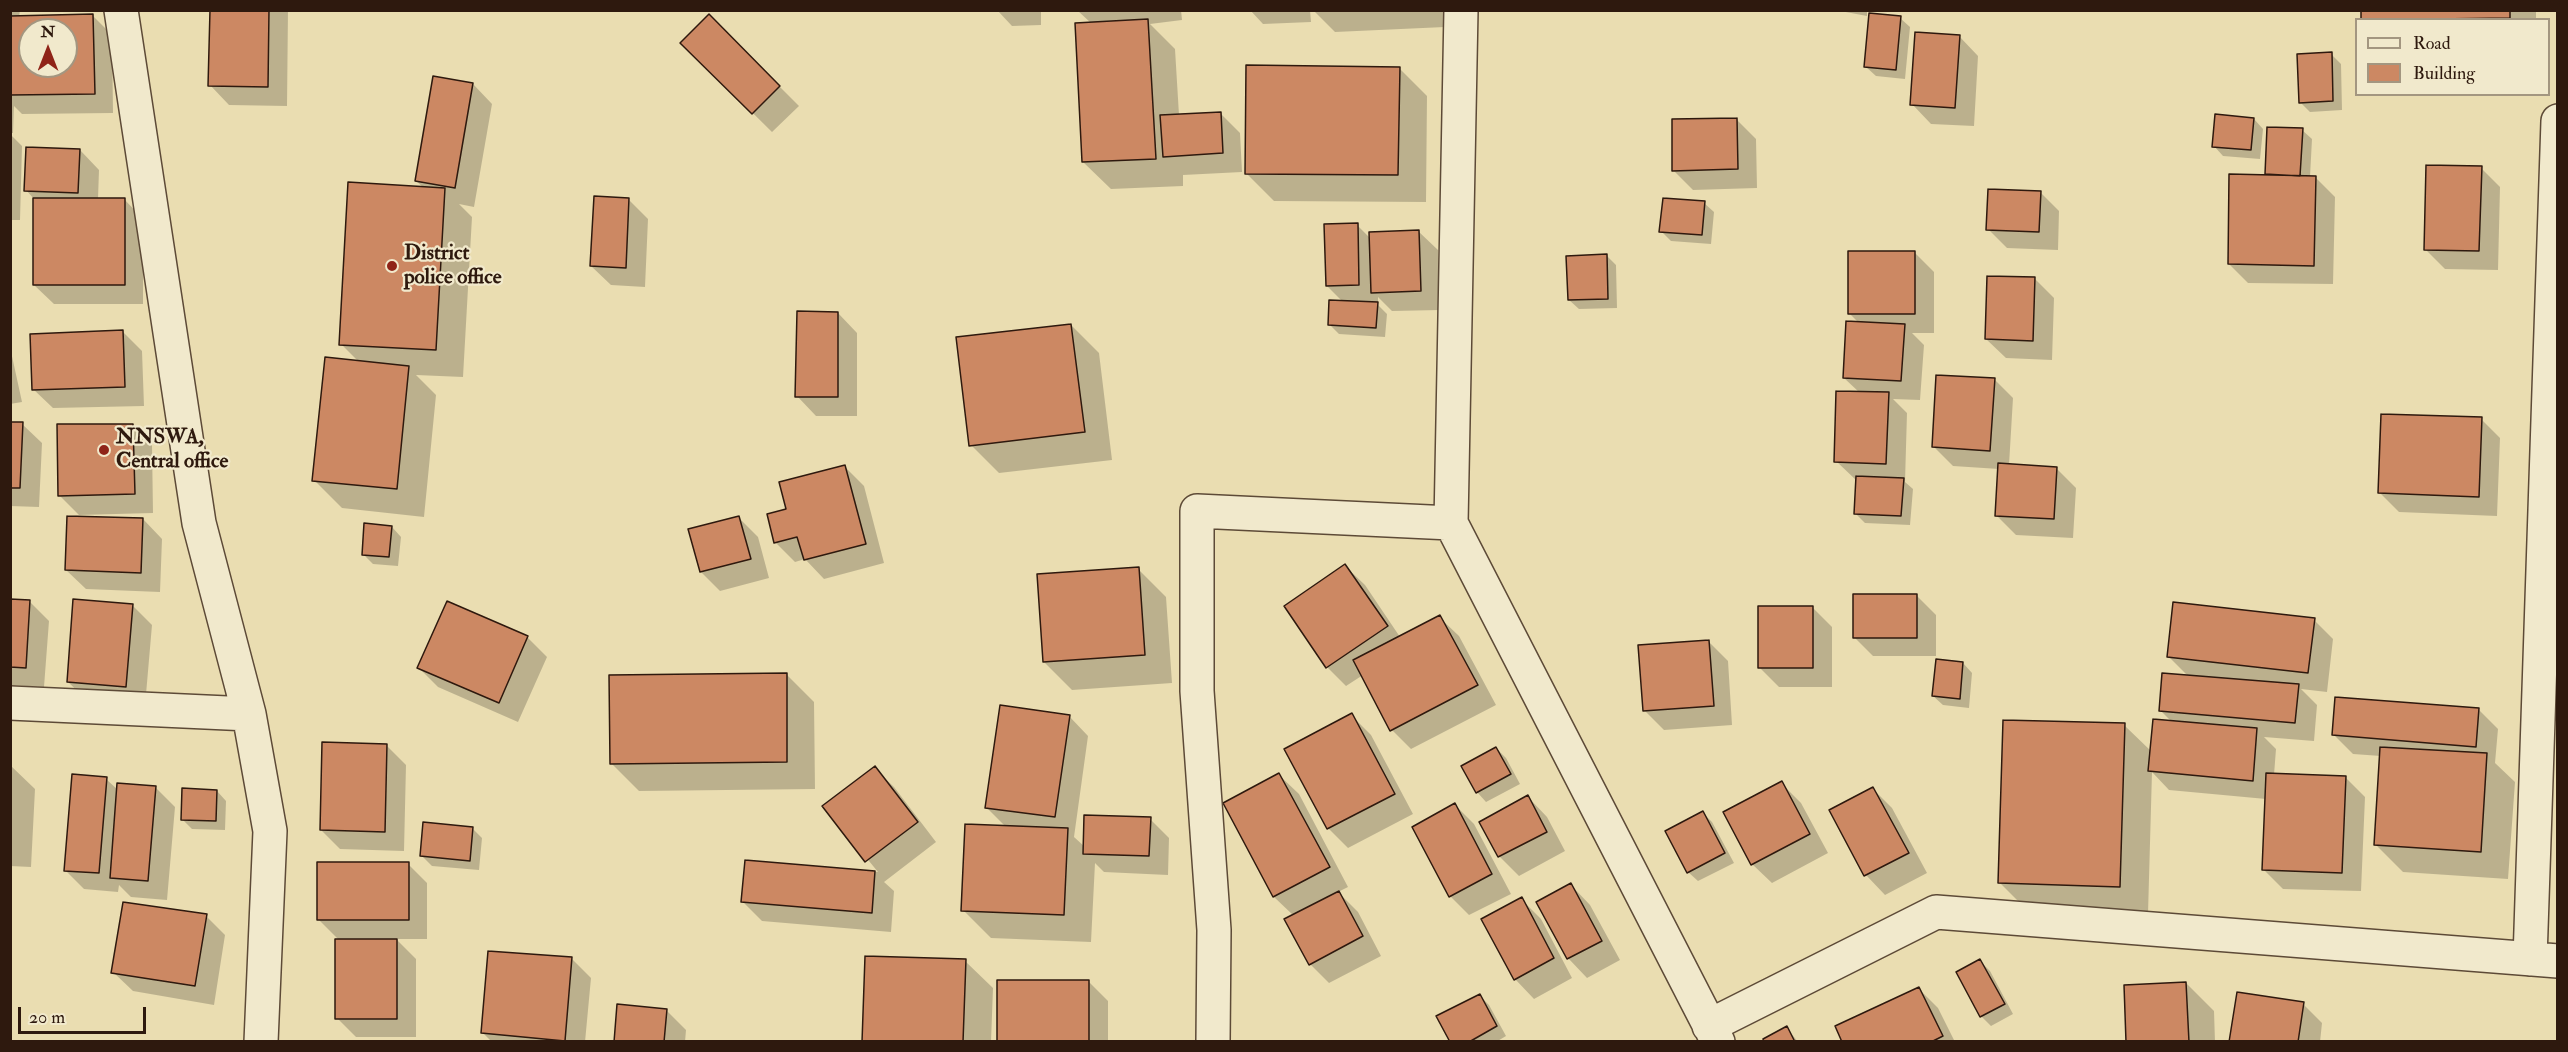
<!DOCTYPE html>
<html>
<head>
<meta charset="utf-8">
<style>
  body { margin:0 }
  #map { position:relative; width:2568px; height:1052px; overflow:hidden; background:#eaddb1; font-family:"IM FELL Double Pica",serif }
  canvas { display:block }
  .frame { position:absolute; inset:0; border:12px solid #2e190e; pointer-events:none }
  .legend { position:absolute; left:2355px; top:18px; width:195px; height:78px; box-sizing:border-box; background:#f1e9cc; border:2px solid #a39680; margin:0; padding:8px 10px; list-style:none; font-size:18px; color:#2e190e }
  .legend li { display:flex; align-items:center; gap:12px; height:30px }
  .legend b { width:30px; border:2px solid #a39680 }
  .north { position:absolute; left:18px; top:18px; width:60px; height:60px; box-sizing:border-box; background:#f1e9cc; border:2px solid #a39680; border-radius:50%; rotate:0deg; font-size:16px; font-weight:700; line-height:24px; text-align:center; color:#2e190e }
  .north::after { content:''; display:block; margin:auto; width:21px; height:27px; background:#8f2418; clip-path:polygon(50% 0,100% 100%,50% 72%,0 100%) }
  .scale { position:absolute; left:18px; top:1007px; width:128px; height:27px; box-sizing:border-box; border:3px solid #2e190e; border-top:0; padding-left:8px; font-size:18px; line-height:21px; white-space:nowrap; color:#2e190e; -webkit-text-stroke:4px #f1e9cc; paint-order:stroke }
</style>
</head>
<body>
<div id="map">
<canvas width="2568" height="1052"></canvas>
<div class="frame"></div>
<ul class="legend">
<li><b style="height:8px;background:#f1e9cc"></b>Road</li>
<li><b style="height:16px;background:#cc8863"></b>Building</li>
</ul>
<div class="north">N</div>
<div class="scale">20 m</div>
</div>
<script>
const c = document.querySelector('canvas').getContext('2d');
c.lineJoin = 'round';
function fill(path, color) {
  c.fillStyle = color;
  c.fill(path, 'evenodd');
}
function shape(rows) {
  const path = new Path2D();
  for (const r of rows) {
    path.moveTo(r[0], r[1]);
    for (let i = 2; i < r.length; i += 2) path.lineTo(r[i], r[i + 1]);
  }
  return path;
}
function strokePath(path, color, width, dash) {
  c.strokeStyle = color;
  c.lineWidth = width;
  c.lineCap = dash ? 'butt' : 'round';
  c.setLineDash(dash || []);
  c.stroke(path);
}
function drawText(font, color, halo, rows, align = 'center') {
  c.font = font + ' "IM FELL Double Pica",serif';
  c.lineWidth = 4.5;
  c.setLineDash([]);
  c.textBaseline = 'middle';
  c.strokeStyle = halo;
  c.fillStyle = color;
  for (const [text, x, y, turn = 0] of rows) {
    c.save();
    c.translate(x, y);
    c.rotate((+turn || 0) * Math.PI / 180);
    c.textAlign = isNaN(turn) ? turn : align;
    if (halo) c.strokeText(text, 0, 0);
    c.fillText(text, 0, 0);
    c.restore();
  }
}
fill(shape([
  [10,10,20,10,19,17,93,16,112,35,113,113,22,114,14,106,13,133,10,133],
  [30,30,66,30,66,66,30,66],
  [211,10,288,10,287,106,229,105,210,85],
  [997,10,1041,10,1041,25,1012,26],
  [1181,10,1182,20,1150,24,1175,49,1179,115,1220,113,1240,133,1242,172,1183,175,1183,186,1111,189,1083,162,1091,23,1078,11],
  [1250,10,1310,10,1311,22,1263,24],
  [1313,10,1444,10,1445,27,1335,32],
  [1835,10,1867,10,1867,16],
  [2362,10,2536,10,2536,20,2363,20],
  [709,16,799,106,772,132,682,43],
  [1900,18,1910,27,1905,79,1876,76,1866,67],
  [1959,36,1978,56,1974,126,1931,124,1912,104],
  [2331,54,2341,64,2342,110,2310,112,2300,102],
  [1399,68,1427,96,1426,202,1274,201,1246,173],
  [473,84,492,104,474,207,459,204,472,217,463,377,416,375,436,395,424,517,342,508,314,480,359,362,341,344,424,188,416,181],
  [2254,119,2263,129,2260,159,2223,156,2214,146],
  [1737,120,1756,139,1757,188,1693,190,1673,170],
  [2302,130,2312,139,2310,177,2315,177,2335,197,2333,284,2248,283,2229,264,2270,176,2266,173],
  [10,134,22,146,20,220,10,220],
  [80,150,99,170,98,199,124,199,143,219,143,304,54,304,34,285,34,199,26,190],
  [2481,168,2500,187,2498,270,2445,269,2425,249],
  [2040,192,2059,211,2058,250,2007,248,1988,229],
  [628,199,648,219,645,287,611,285,591,266],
  [1704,203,1714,212,1711,244,1671,241,1661,231],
  [1357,225,1370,238,1418,231,1438,250,1440,310,1392,311,1378,297,1378,305,1387,314,1385,337,1339,334,1330,325,1343,302,1327,286],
  [1914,252,1934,272,1934,333,1912,333,1924,345,1920,400,1893,399,1907,413,1905,482,1913,489,1910,525,1865,523,1855,513,1857,481,1836,461,1860,393,1844,378,1859,323,1849,313],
  [1607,256,1616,265,1617,308,1579,309,1569,300],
  [2034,278,2054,298,2052,360,2006,358,1986,339],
  [838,313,857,333,857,416,816,416,797,396],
  [1071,325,1099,353,1112,460,999,473,971,445],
  [123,332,142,351,144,406,53,408,33,389],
  [10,347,22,402,10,404],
  [1994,379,2013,398,2009,465,2056,468,2076,488,2073,538,2016,535,1996,515,1999,469,1953,466,1933,446],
  [2481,419,2500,438,2497,516,2399,512,2379,492],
  [10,423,22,424,42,443,39,507,10,506],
  [133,425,152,445,153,513,79,515,59,495],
  [845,467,864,486,884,563,824,579,805,559,795,562,776,543,788,510],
  [738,517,758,537,769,578,720,591,701,572],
  [143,519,162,539,160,592,86,589,66,570],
  [392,527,401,537,398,566,373,564,363,554],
  [1345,566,1365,585,1400,637,1439,617,1459,636,1496,705,1411,749,1392,730,1363,675,1346,686,1327,667],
  [1138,569,1166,597,1172,683,1072,690,1044,662],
  [1917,596,1936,615,1936,656,1873,656,1854,637],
  [10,600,29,601,49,621,44,687,10,685],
  [133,606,152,625,145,706,88,701,68,682],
  [1813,608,1832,627,1832,687,1779,687,1759,667],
  [2314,620,2333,639,2327,692,2301,689,2317,705,2314,741,2264,737,2276,749,2274,775,2345,777,2365,797,2361,891,2283,889,2263,869,2266,799,2169,790,2152,772,2148,914,2028,911,2000,883,2124,725,2152,752,2172,722,2161,711,2189,677,2168,656],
  [527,637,547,657,518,722,438,687,419,668],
  [1708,641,1728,661,1732,725,1664,730,1645,711],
  [1963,663,1972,673,1969,708,1943,705,1933,696],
  [786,674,814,702,815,789,639,791,611,763],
  [2479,710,2498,729,2495,763,2515,782,2508,879,2403,872,2375,844,2381,756,2353,754,2334,735],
  [1351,715,1371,735,1413,814,1348,848,1329,829,1286,750],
  [1069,716,1088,736,1074,837,1085,847,1150,819,1169,838,1168,875,1104,872,1095,863,1091,942,991,938,963,910,1006,827,986,807],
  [387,746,406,765,404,851,340,849,321,830],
  [1496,748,1506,758,1520,784,1486,802,1477,792],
  [10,765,35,789,31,867,10,866],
  [874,768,894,787,936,842,884,882,894,891,891,932,762,921,743,902,746,862,878,872,824,806],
  [1279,775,1299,794,1348,887,1338,892,1358,912,1381,956,1329,983,1310,964,1294,916,1274,897,1225,803],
  [106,779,118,790,156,788,175,807,167,900,131,897,119,885,118,892,84,889,65,870],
  [1781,783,1801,803,1828,853,1772,883,1752,864],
  [1873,789,1892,808,1927,873,1885,895,1866,875,1831,810],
  [217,791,226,801,225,830,192,829,182,819],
  [1528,797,1547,817,1565,851,1519,876,1499,856],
  [1455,805,1474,824,1511,894,1469,915,1450,896],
  [1703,813,1712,822,1734,863,1698,881,1688,872],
  [472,828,482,838,479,870,432,866,422,856],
  [408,864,427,883,427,939,396,939,416,959,416,1037,356,1037,337,1018,339,940,319,920],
  [1571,885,1590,905,1620,960,1587,978,1568,958],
  [1521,899,1541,919,1572,978,1534,999,1515,979],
  [206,916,225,935,214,1005,133,991,113,972],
  [571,958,591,978,585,1042,492,1042,483,1033],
  [965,961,993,988,991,1042,864,1042],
  [1980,961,1990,971,2013,1014,1991,1026,1981,1016,1958,972],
  [1088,981,1108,1001,1108,1042,998,1042],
  [2186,983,2214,1011,2215,1042,2128,1042],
  [1919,989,1938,1008,1955,1042,1844,1042],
  [1480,996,1489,1005,1506,1036,1496,1042,1451,1042],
  [2303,1004,2322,1023,2320,1042,2231,1042],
  [666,1010,686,1030,685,1042,615,1042],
  [1787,1028,1798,1042,1766,1042]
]), '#0003');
const building = shape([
  [210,10,269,10,268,87,208,86,210,10],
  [2361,10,2510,10,2510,18,2361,20,2361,10],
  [1869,13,1901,16,1896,70,1864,67,1869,13],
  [93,14,95,94,10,95,10,16,93,14],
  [30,30,66,30,66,66,30,66,30,30],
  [709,14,780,86,752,114,680,43,709,14],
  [1148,19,1156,159,1082,162,1075,23,1148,19],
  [1915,32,1960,35,1955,108,1910,105,1915,32],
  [2332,52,2333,101,2299,103,2297,54,2332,52],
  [1246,65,1400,67,1398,175,1245,174,1246,65],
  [433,76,473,83,455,188,415,181,433,76],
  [1221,112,1223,153,1163,157,1160,115,1221,112],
  [2215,114,2254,118,2251,150,2212,147,2215,114],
  [1737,118,1738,169,1672,171,1672,119,1737,118],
  [2267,127,2303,128,2300,176,2265,174,2267,127],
  [26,147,80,149,78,193,24,191,26,147],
  [2426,165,2482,166,2479,251,2424,250,2426,165],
  [2229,174,2316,176,2314,266,2228,264,2229,174],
  [348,182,445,188,436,350,339,345,348,182],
  [1988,189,2041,191,2039,232,1986,230,1988,189],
  [594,196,629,198,626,268,590,266,594,196],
  [33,198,125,198,125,285,33,285,33,198],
  [1663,198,1705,201,1702,235,1659,232,1663,198],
  [1358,223,1359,285,1326,286,1324,224,1358,223],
  [1419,230,1421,291,1371,293,1369,232,1419,230],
  [1848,251,1915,251,1915,314,1848,314,1848,251],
  [1607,254,1608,299,1568,300,1566,256,1607,254],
  [1987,276,2035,277,2033,341,1985,339,1987,276],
  [1329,300,1378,302,1376,328,1328,325,1329,300],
  [797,311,838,312,838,397,795,397,797,311],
  [1846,321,1905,324,1901,381,1843,378,1846,321],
  [1071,324,1085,432,969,446,956,337,1071,324],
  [123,330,125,387,32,390,30,334,123,330],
  [325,357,409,366,397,489,312,481,325,357],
  [1936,375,1995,378,1990,451,1932,447,1936,375],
  [1836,391,1889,392,1886,464,1834,462,1836,391],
  [2381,414,2482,417,2479,497,2378,493,2381,414],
  [10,422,23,422,20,488,10,488,10,422],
  [57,424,133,424,135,494,58,496,57,424],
  [1998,463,2057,467,2054,519,1995,516,1998,463],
  [845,465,866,544,804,560,797,537,774,543,767,514,786,509,779,482,845,465],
  [1856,476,1904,478,1901,516,1854,514,1856,476],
  [67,516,143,518,141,573,65,570,67,516],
  [739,516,751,559,700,572,688,529,739,516],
  [364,523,392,526,389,557,362,555,364,523],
  [1345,564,1388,626,1326,668,1284,606,1345,564],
  [1139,567,1145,655,1043,662,1037,574,1139,567],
  [1853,594,1917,594,1917,638,1853,638,1853,594],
  [10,599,30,600,26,668,10,667,10,599],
  [73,599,133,604,126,687,67,682,73,599],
  [447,601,528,636,499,703,417,668,447,601],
  [2173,602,2315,618,2308,673,2167,657,2173,602],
  [1758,606,1813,606,1813,668,1758,668,1758,606],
  [1440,615,1478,685,1390,731,1353,660,1440,615],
  [1709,640,1714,706,1643,711,1638,645,1709,640],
  [1936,659,1963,662,1960,699,1932,696,1936,659],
  [787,673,787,762,610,764,609,675,787,673],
  [2162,673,2299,684,2295,723,2159,711,2162,673],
  [2335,697,2479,708,2476,747,2332,735,2335,697],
  [1000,705,1070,715,1055,817,985,808,1000,705],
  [1352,713,1395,794,1327,829,1284,749,1352,713],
  [2153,719,2257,728,2253,781,2148,771,2153,719],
  [2003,720,2125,723,2120,887,1998,883,2003,720],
  [322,742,387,744,385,832,320,830,322,742],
  [1496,747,1511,774,1476,793,1461,766,1496,747],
  [2380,747,2487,753,2481,852,2374,845,2380,747],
  [875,766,918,822,865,862,822,806,875,766],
  [1279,773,1330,867,1273,897,1223,803,1279,773],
  [2266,773,2346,776,2342,873,2262,870,2266,773],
  [72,774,107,777,99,873,64,871,72,774],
  [1782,781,1810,834,1751,865,1723,812,1782,781],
  [117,783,156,786,148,881,110,878,117,783],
  [1873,787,1909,853,1864,876,1829,810,1873,787],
  [182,788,217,790,216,821,181,820,182,788],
  [1528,795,1547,832,1498,857,1479,822,1528,795],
  [1455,803,1492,874,1449,897,1412,827,1455,803],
  [1703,811,1725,853,1687,873,1665,831,1703,811],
  [1084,815,1151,817,1149,856,1083,854,1084,815],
  [423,822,473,827,470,861,420,856,423,822],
  [965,824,1068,828,1064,915,961,911,965,824],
  [745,860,875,871,872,913,741,902,745,860],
  [317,862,409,862,409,920,317,920,317,862],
  [1571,883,1602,941,1567,959,1536,902,1571,883],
  [1339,891,1363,936,1309,965,1284,919,1339,891],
  [1522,897,1554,958,1514,980,1481,919,1522,897],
  [123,902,207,914,195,986,111,973,123,902],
  [335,939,397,939,397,1019,335,1019,335,939],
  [488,951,572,957,565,1041,481,1033,488,951],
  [865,956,966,959,963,1042,862,1042,865,956],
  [1980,959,2005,1004,1980,1017,1956,972,1980,959],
  [997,980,1089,980,1089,1042,997,1042,997,980],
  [2186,982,2189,1042,2126,1042,2124,985,2186,982],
  [1919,987,1943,1036,1931,1042,1842,1042,1835,1026,1919,987],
  [2237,992,2304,1002,2298,1042,2229,1042,2237,992],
  [1480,994,1497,1026,1469,1042,1450,1042,1436,1016,1480,994],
  [617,1004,667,1009,664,1042,614,1042,617,1004],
  [1787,1026,1795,1042,1764,1042,1763,1039,1787,1026]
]);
fill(building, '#cc8863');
strokePath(building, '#2e190e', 1.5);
const street = shape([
  [121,10,199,523,249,714,270,831,261,1042],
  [1461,10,1451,523,1718,1042],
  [10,703,249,714],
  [2530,959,2558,121],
  [1709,1026,1936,912,2558,961],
  [1213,1042,1214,930,1197,691,1197,511,1451,523]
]);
strokePath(street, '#5d4a37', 36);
strokePath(street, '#f1e9cc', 33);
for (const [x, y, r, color] of [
  [392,266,6,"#8f2418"],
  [104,450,6,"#8f2418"]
]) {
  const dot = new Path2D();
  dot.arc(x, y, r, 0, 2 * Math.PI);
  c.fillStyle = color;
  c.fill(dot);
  strokePath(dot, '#f1e9cc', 2);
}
drawText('bold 21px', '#2e190e', '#f1e9cc', [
  ["District",404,254],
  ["police office",404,278],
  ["NNSWA,",116,438],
  ["Central office",116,462]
], 'left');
</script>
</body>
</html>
